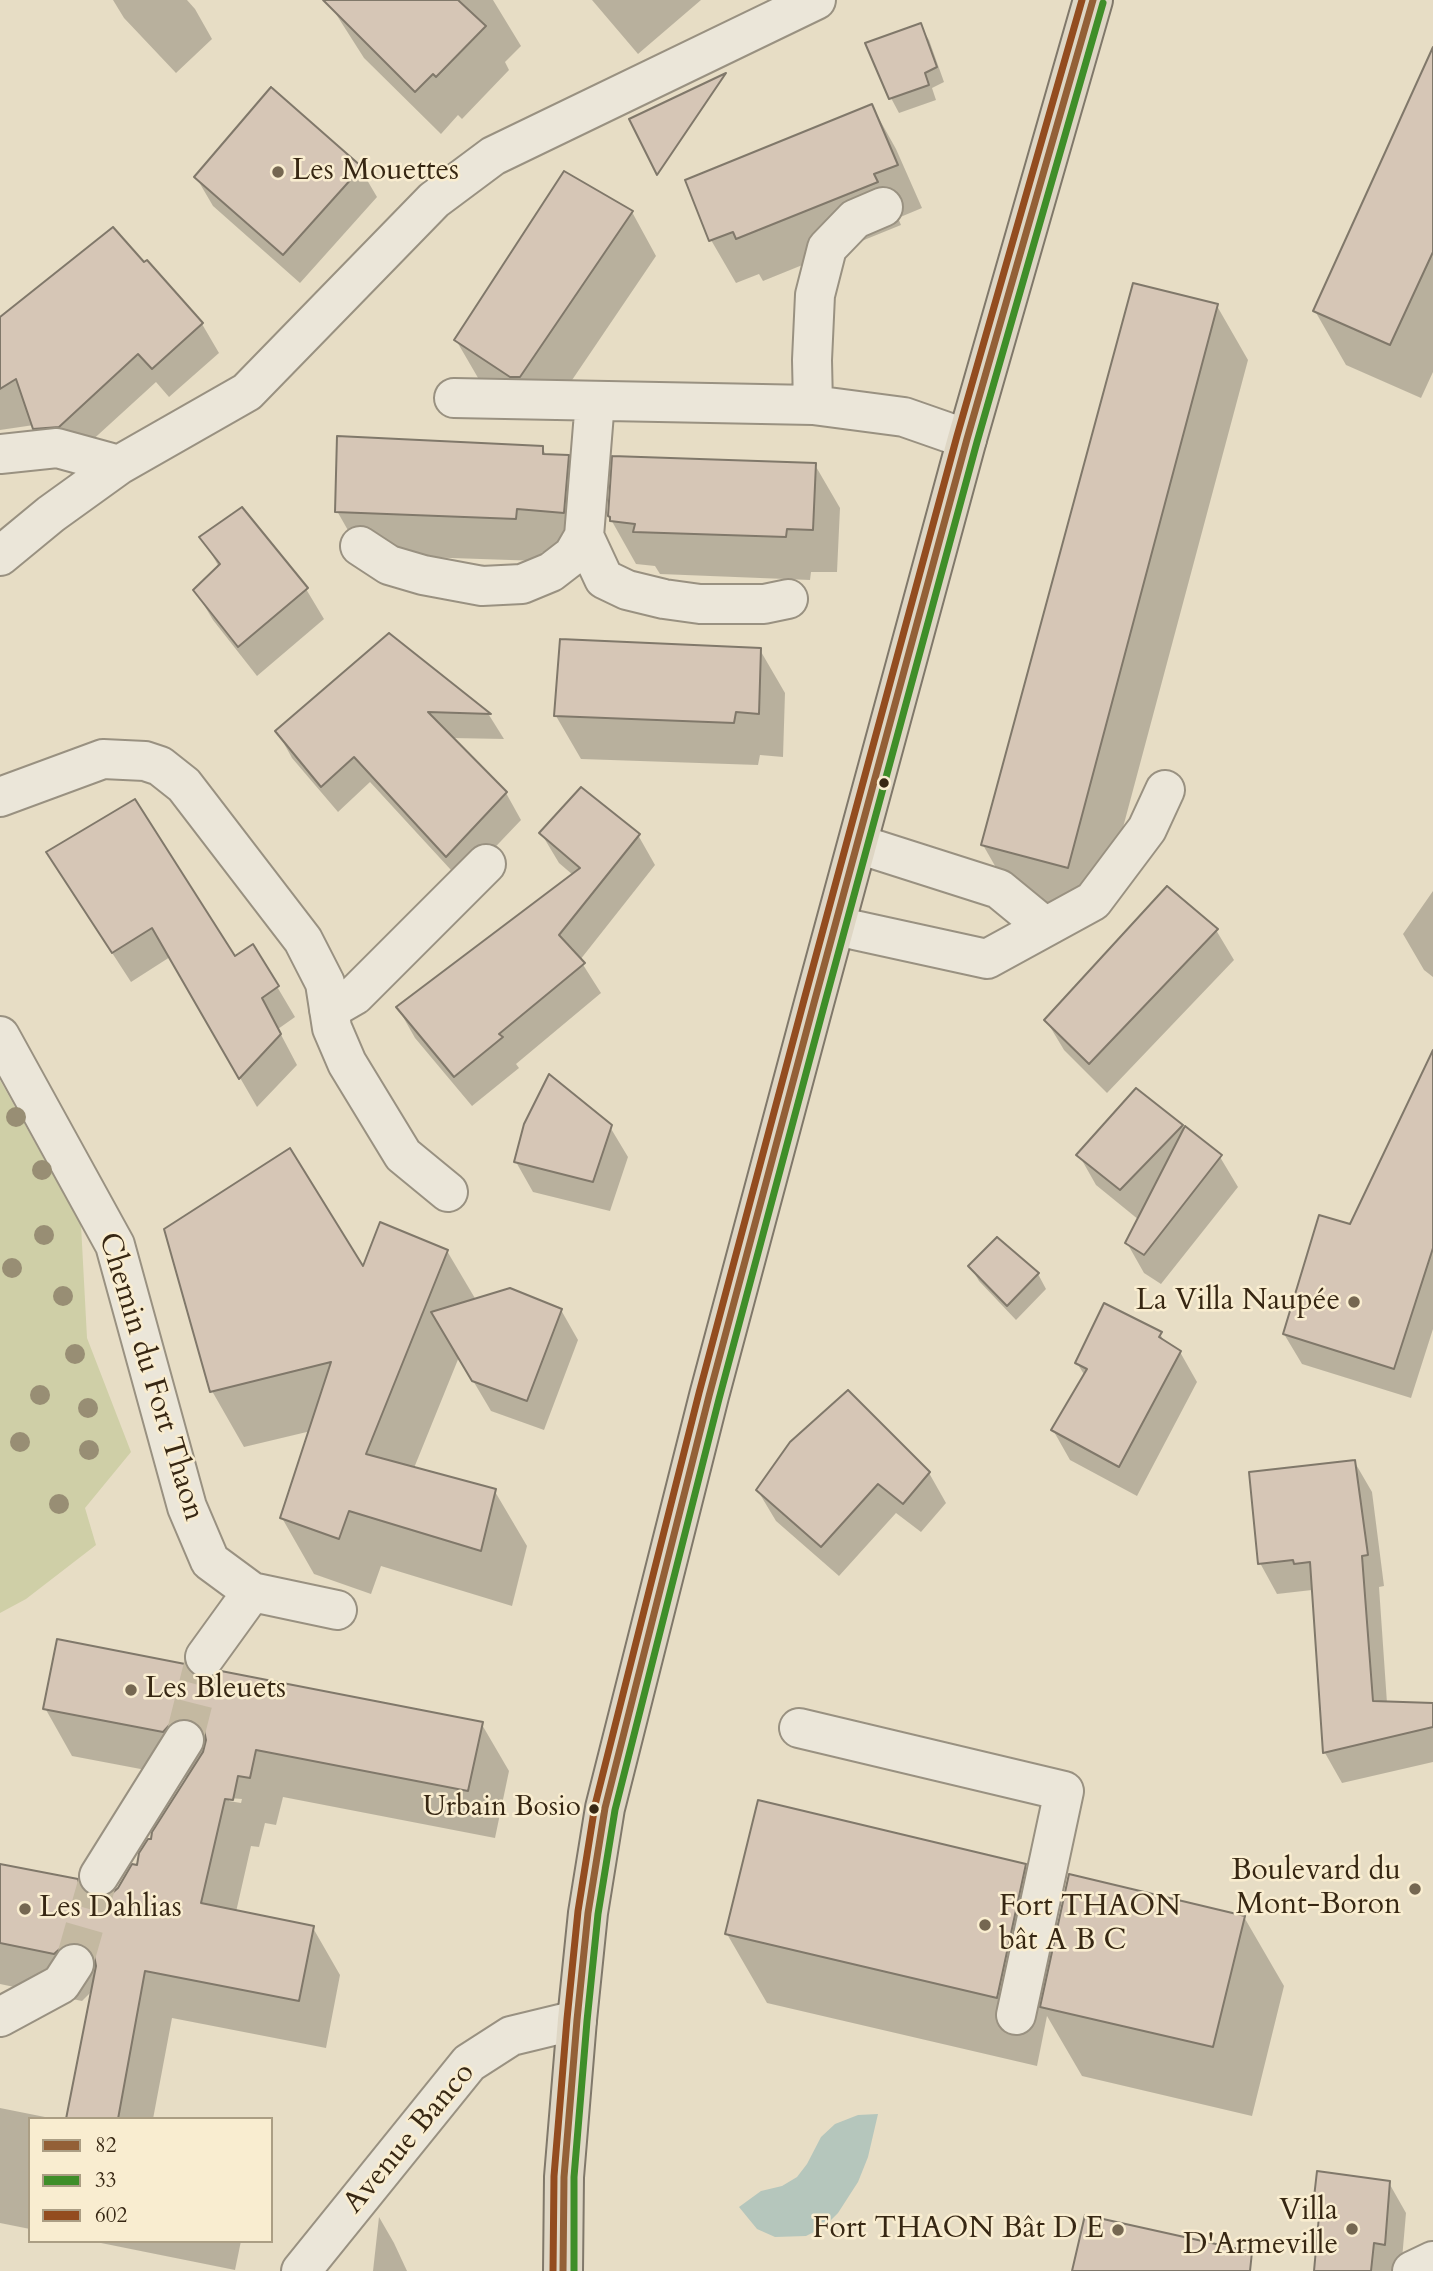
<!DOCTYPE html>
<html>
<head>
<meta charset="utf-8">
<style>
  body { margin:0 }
  #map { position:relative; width:1433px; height:2271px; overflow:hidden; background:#e7ddc5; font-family:Cardo,serif }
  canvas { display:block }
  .legend { position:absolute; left:28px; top:2117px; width:245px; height:126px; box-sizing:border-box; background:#f9edd0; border:2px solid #ab9e84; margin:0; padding:9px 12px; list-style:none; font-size:21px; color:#372713 }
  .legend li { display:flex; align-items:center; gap:14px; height:35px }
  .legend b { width:35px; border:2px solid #ab9e84 }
</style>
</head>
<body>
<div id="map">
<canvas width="1433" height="2271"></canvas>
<ul class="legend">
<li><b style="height:9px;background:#936037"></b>82</li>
<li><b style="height:9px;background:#3f8e29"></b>33</li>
<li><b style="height:9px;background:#934c1f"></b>602</li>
</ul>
</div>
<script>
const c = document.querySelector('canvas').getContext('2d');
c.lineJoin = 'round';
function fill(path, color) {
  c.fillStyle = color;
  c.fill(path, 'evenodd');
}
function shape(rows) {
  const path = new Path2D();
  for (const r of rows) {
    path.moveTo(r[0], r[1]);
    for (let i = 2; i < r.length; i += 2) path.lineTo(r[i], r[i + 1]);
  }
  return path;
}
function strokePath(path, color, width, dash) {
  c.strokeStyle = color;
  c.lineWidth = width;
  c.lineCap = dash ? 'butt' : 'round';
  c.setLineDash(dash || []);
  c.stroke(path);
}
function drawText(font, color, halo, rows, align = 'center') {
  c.font = font + ' Cardo,serif';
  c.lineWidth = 5;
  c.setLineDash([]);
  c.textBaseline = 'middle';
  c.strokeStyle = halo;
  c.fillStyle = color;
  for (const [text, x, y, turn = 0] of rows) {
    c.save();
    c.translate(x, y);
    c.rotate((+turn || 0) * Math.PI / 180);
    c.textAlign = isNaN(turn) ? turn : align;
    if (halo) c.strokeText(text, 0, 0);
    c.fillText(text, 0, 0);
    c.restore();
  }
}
fill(shape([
  [0,1080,81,1225,87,1338,131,1452,85,1508,96,1545,26,1599,0,1613]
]), '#cfcfa7');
fill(shape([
  [878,2114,868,2157,858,2182,838,2213,824,2227,806,2236,775,2237,757,2229,739,2207,761,2191,782,2186,797,2177,807,2164,821,2137,835,2124,858,2115]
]), '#b5c6bc');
fill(shape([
  [113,0,187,0,195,9,212,39,176,73,124,18],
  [327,0,493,0,521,46,505,62,509,70,462,119,458,115,441,134,364,58],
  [592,0,701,0,638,54],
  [920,25,929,40,944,82,932,88,936,100,899,113,891,98],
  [1433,51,1433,372,1421,398,1346,365,1315,311],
  [872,106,896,149,922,208,898,218,901,225,763,281,759,274,736,283,711,240],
  [360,168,377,197,300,283,213,206,196,177],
  [632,212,656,256,545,420,536,420,481,383,456,340],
  [1217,306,1248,360,1098,921,1014,899,983,845],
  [0,319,202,324,219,353,169,397,156,382,76,455,52,457,34,425,0,430],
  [542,448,547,456,568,457,593,500,588,555,542,552,540,561,362,555,337,511],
  [815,465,840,508,837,572,811,572,810,580,660,574,655,566,636,564,609,516],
  [202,537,306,589,324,619,257,676,213,620,195,590,219,567],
  [389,635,489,715,504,739,451,738,506,793,521,820,462,882,370,782,338,812,292,758,277,731],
  [760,650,785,693,783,757,760,755,758,765,581,759,556,716],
  [541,833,638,835,655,865,580,960,601,993,516,1064,519,1068,472,1106,415,1038,398,1008,573,875,559,863],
  [66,882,234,958,253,946,295,1017,278,1029,297,1065,257,1107,170,957,131,982],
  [1433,891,1433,977,1424,970,1403,934],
  [1216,930,1234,960,1107,1093,1064,1050,1046,1020],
  [1433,1081,1433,1329,1411,1398,1302,1364,1284,1334,1351,1226],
  [1182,1126,1185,1131,1220,1157,1238,1187,1161,1284,1144,1273,1127,1243,1139,1220,1096,1185,1079,1155],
  [610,1127,628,1157,610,1211,533,1192,516,1162],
  [447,1251,476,1300,561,1310,578,1340,544,1430,491,1411,459,1357,414,1468,494,1490,527,1546,512,1606,381,1566,371,1594,314,1574,282,1518,311,1431,244,1447,212,1391,364,1270],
  [970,1266,1038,1274,1046,1289,1016,1320,979,1281],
  [1160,1334,1166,1344,1180,1352,1197,1382,1137,1496,1070,1460,1053,1430,1085,1376,1077,1363],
  [1354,1461,1372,1492,1384,1586,1379,1587,1387,1703,1433,1705,1433,1762,1342,1783,1325,1753,1314,1595,1312,1590,1277,1594,1260,1563],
  [929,1473,946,1503,921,1532,896,1513,839,1576,776,1521,758,1491],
  [191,1676,202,1680,481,1723,509,1771,495,1838,283,1797,276,1825,265,1823,259,1847,251,1846,236,1912,313,1928,340,1975,326,2048,172,2018,153,2119,68,2119,93,1990,82,2001,0,1984,0,1866,77,1881,84,1894,99,1900,111,1896,139,1867,188,1778,72,1756,45,1708],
  [229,1798,242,1799,241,1803,229,1801],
  [1025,1865,1059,1925,1244,1917,1284,1986,1252,2116,1082,2076,1047,2016,1037,2066,767,2003,727,1934],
  [0,2108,55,2119,30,2119,30,2229,0,2223],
  [1389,2183,1406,2213,1401,2271,1316,2271,1320,2226,1314,2214],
  [379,2217,394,2243,407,2271,373,2271],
  [91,2241,241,2241,235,2270]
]), '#0003');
const building = shape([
  [323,0,458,0,486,26,436,77,433,74,415,92,323,0],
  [921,23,937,67,925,73,929,85,889,99,865,43,921,23],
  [1433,47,1433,252,1390,345,1313,311,1433,47],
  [726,73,657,175,629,119,726,73],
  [271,87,362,167,283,255,194,177,271,87],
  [872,104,898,165,874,174,878,182,736,239,733,232,709,241,685,180,872,104],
  [564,171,633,211,520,377,510,377,454,340,564,171],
  [113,227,144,262,147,260,203,323,152,369,138,354,59,427,33,429,16,379,0,389,0,317,113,227],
  [1133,283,1218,304,1068,868,981,845,1133,283],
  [337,436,543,446,543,454,569,455,564,513,517,509,516,519,335,512,337,436],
  [612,456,816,463,813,530,787,529,786,537,633,532,635,524,610,521,610,517,608,516,612,456],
  [242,507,308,588,238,647,193,590,220,564,199,537,242,507],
  [389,633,491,714,428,712,507,792,446,857,354,757,321,787,275,731,389,633],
  [560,639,761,648,759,714,736,712,734,723,554,716,560,639],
  [581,787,640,834,559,935,585,963,499,1034,503,1037,454,1077,396,1007,580,868,539,833,581,787],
  [135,799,235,956,253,944,279,986,262,998,281,1034,239,1079,152,928,112,953,46,852,135,799],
  [1167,886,1218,929,1089,1064,1044,1020,1167,886],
  [1433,1050,1433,1248,1394,1369,1283,1334,1319,1215,1350,1224,1433,1050],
  [549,1074,612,1125,593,1182,514,1162,524,1124,549,1074],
  [1136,1088,1183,1125,1120,1190,1076,1155,1136,1088],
  [1185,1126,1222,1155,1144,1255,1125,1243,1185,1126],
  [290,1148,363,1266,380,1222,448,1250,366,1454,496,1489,481,1551,349,1511,339,1539,280,1518,331,1362,210,1392,164,1229,290,1148],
  [997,1237,1039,1273,1007,1306,968,1266,997,1237],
  [510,1288,562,1309,527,1401,472,1381,431,1312,510,1288],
  [1104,1303,1162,1332,1159,1337,1181,1351,1119,1467,1051,1430,1087,1369,1075,1363,1104,1303],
  [848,1390,930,1472,903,1504,878,1484,821,1547,756,1490,790,1442,848,1390],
  [1355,1460,1368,1555,1362,1556,1373,1701,1433,1703,1433,1727,1323,1753,1310,1562,1294,1564,1293,1560,1258,1564,1249,1472,1355,1460],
  [57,1639,185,1664,192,1674,202,1679,213,1677,221,1671,483,1722,468,1791,256,1750,250,1778,238,1776,233,1800,225,1799,201,1903,314,1926,299,2001,145,1971,118,2119,66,2119,96,1966,94,1955,86,1946,76,1942,64,1945,54,1954,0,1943,0,1864,78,1879,80,1887,88,1895,99,1898,110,1895,118,1888,132,1864,137,1865,139,1853,148,1839,151,1839,152,1832,203,1752,206,1740,204,1730,196,1722,185,1718,173,1721,163,1732,43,1709,57,1639],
  [758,1800,1026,1864,997,1998,725,1934,758,1800],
  [1069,1874,1245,1916,1213,2047,1040,2007,1069,1874],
  [1317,2171,1390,2181,1385,2245,1374,2243,1371,2271,1314,2271,1319,2216,1312,2215,1317,2171],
  [1085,2215,1252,2252,1250,2271,1072,2271,1085,2215]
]);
fill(building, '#d6c6b6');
strokePath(building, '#80786a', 2);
strokePath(shape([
  [184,1740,205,1657],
  [74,1964,99,1876]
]), '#c4b9a1', 38, [38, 19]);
const minor = shape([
  [454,398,813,405,904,417,967,439],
  [813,405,812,360,815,295,827,248,855,219,883,207],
  [0,454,57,448,119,465],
  [584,536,604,579,627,590,664,599,700,604,764,604,788,599],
  [360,546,389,565,423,575,482,586,522,584,551,572,573,555,584,536,595,401],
  [0,556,51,514,119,465,247,392,434,200,493,156,816,0],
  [0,797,103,759,145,761,160,766,184,785,303,940,325,983,332,1028,347,1063,403,1155,448,1192],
  [858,844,999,889,1044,926],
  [836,926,987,959,1093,901,1147,829,1165,790],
  [329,1010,355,995,486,864],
  [0,1036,115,1245,187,1507,210,1561,252,1592,337,1610],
  [205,1657,252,1592],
  [799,1728,1064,1791,1016,2015],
  [99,1876,184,1740],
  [0,2017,61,1984,74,1964],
  [301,2271,469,2063,511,2036,577,2020],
  [1412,2271,1433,2261]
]);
const major = shape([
  [563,2271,564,2177,577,2020,588,1913,605,1808,709,1396,814,1003,967,439,1093,0]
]);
strokePath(minor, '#999181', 42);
strokePath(major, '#80786a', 42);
strokePath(minor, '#ebe6d9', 38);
strokePath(major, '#ded6c4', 38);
strokePath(shape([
  [563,2271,564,2177,577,2020,588,1913,605,1808,709,1396,814,1003,967,439,1093,0]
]), '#936037', 7);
strokePath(shape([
  [574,2271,574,2177,587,2021,598,1914,615,1810,719,1399,824,1006,977,442,1103,3]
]), '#3f8e29', 7);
strokePath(shape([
  [553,2271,554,2176,567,2019,578,1911,595,1805,699,1393,804,1000,957,436,1082,0]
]), '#934c1f', 7);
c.fillStyle = '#988e74';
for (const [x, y] of [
  [16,1117],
  [42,1170],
  [44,1235],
  [12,1268],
  [63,1296],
  [75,1354],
  [40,1395],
  [88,1408],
  [20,1442],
  [89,1450],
  [59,1504]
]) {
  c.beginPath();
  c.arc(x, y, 10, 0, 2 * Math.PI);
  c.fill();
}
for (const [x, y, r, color] of [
  [278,172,7,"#756751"],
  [884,783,6,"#372713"],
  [1354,1302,7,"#756751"],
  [131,1690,7,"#756751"],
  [594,1809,6,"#372713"],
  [1415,1889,7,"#756751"],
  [25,1909,7,"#756751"],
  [985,1925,7,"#756751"],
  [1352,2229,7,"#756751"],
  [1118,2230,7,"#756751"]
]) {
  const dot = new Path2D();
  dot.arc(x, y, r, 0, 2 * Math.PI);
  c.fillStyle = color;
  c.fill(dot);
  strokePath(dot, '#f9edd0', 2.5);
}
drawText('28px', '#372713', '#f9edd0', [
  ["Urbain Bosio",581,1809]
], 'right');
drawText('30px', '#372713', '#f9edd0', [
  ["Les Mouettes",292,172],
  ["La Villa Naupée",1340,1302,"right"],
  ["Les Bleuets",145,1690],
  ["Boulevard du",1401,1872,"right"],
  ["Mont-Boron",1401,1906,"right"],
  ["Fort THAON",999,1908],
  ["bât A B C",999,1942],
  ["Les Dahlias",39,1909],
  ["Villa",1338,2212,"right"],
  ["D'Armeville",1338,2246,"right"],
  ["Fort THAON Bât D E",1104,2230,"right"]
], 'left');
drawText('30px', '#372713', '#f9edd0', [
  ["Chemin du Fort Thaon",150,1377,73],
  ["Avenue Banco",410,2139,-50]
]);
</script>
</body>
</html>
